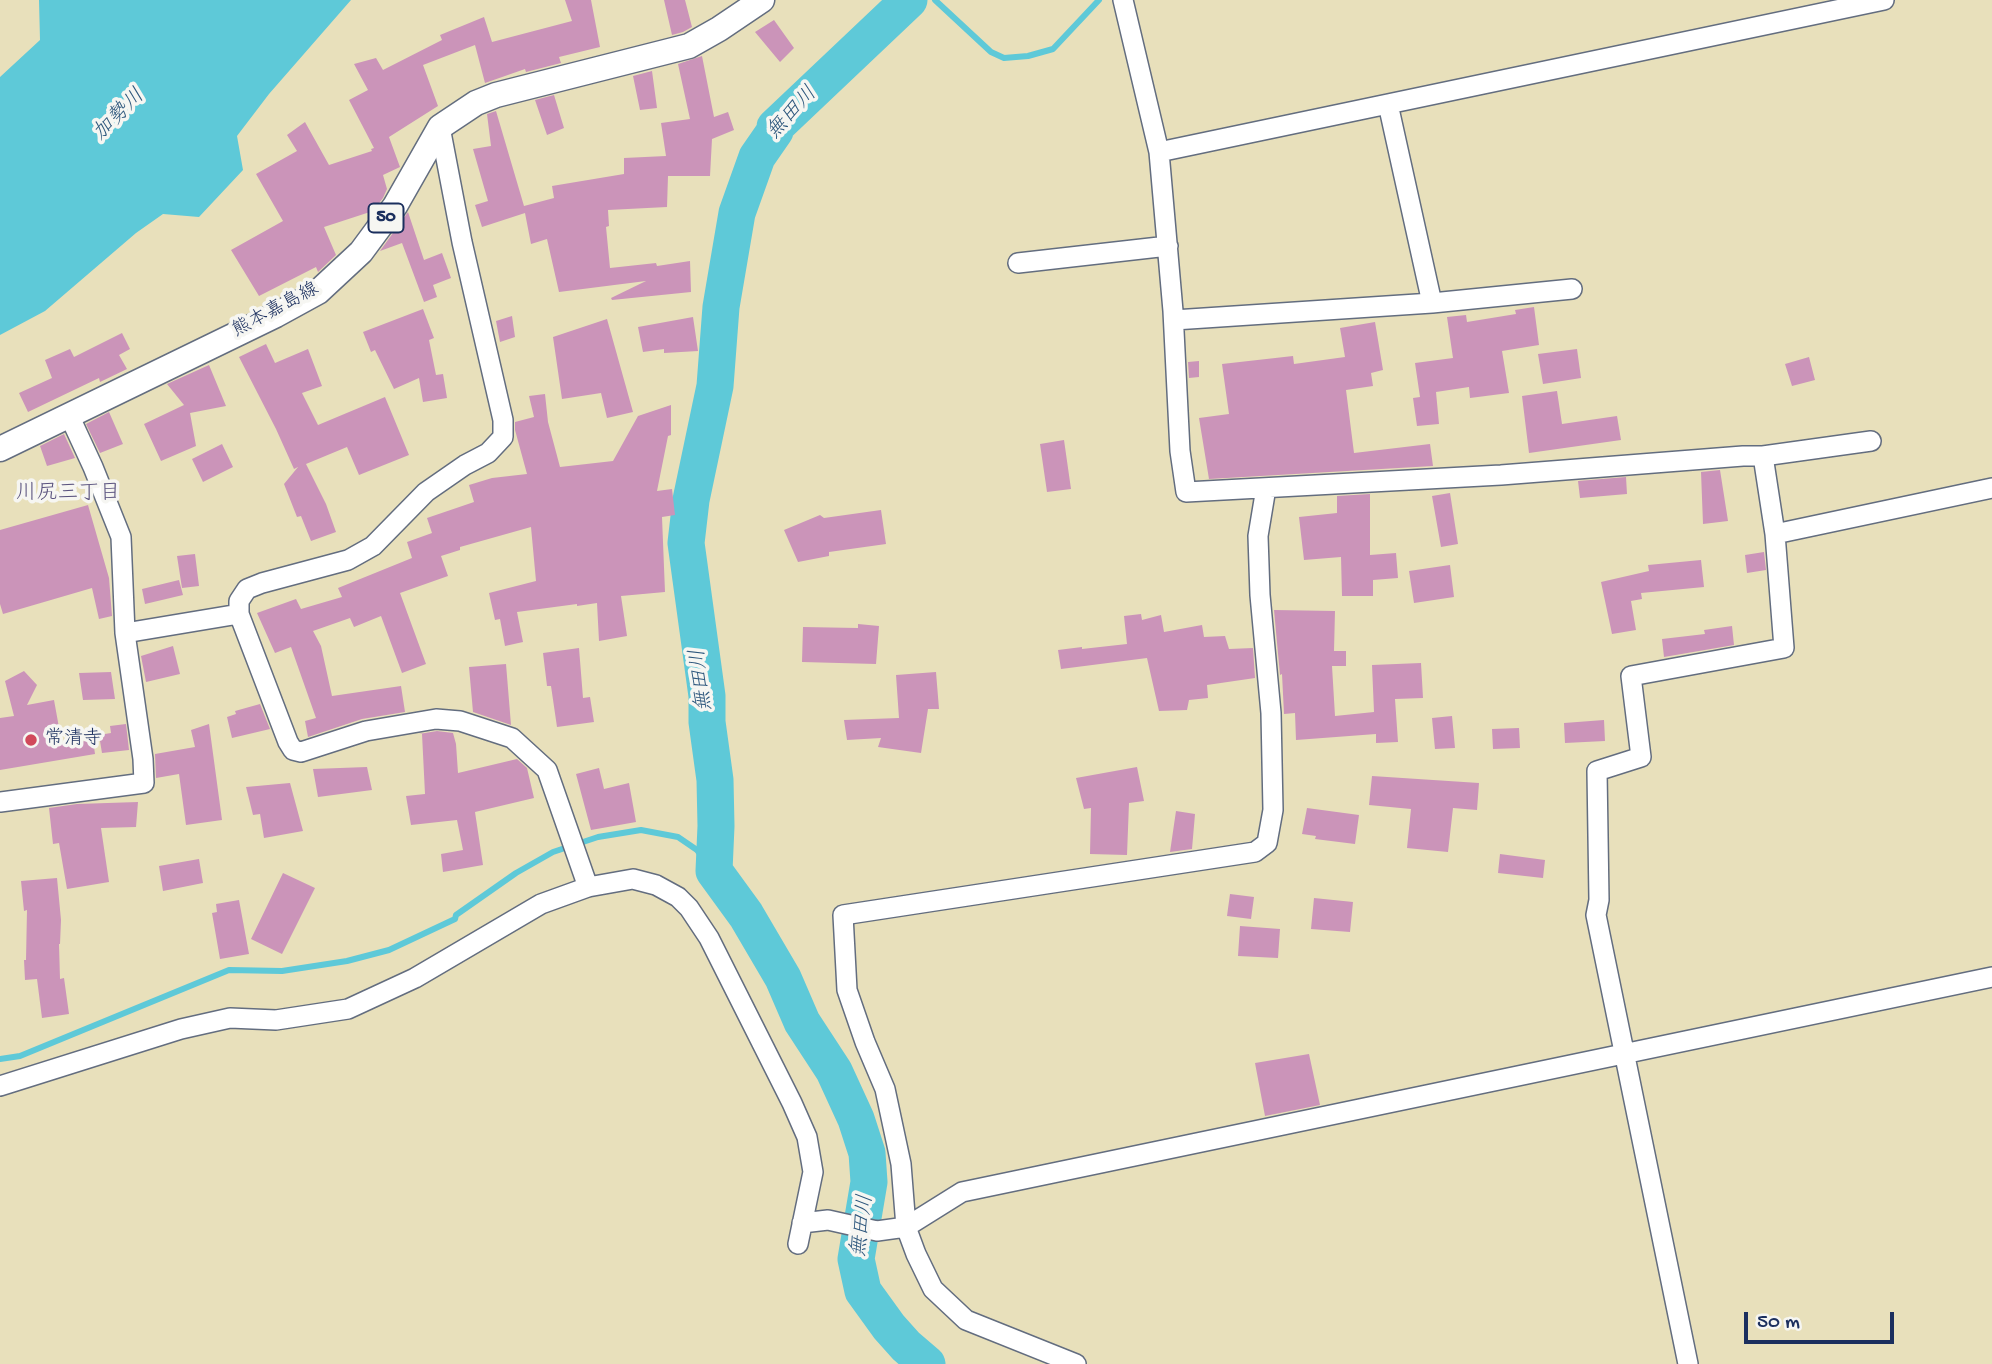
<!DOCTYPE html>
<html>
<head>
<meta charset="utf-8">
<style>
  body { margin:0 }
  #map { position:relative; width:1992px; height:1364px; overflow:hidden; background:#e8e0bb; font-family:"Gochi Hand",sans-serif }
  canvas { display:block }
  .scale { position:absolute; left:1744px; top:1312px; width:150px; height:32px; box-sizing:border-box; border:4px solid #1b2f5e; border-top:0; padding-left:9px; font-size:21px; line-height:24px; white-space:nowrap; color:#1b2f5e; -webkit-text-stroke:5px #f6f6f2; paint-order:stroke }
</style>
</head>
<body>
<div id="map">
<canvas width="1992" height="1364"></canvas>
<div class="scale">50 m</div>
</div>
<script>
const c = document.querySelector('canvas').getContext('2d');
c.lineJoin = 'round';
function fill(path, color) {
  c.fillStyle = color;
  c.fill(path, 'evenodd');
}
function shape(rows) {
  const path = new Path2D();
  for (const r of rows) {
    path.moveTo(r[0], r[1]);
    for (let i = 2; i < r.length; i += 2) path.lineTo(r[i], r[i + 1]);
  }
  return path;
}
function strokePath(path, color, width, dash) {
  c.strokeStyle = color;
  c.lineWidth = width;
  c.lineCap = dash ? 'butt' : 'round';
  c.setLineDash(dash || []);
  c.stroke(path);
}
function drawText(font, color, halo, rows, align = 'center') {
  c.font = font + ' "Gochi Hand","Klee One",sans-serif';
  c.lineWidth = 7;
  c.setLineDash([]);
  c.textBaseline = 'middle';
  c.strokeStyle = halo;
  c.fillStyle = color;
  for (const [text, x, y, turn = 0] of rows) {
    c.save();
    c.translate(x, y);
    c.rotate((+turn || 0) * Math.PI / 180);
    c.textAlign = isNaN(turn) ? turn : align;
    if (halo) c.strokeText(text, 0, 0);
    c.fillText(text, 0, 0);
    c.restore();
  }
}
fill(shape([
  [39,0,351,0,269,94,237,136,243,170,199,217,163,214,136,233,45,311,0,335,0,77,40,40]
]), '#5ec9d8');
strokePath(shape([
  [935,0,991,52,1004,58,1028,56,1053,49,1099,0],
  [0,1059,20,1056,229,970,282,971,347,961,389,950,455,919,456,915,516,873,553,852,598,837,641,830,678,837,697,850,714,871]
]), '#5ec9d8', 6);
strokePath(shape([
  [909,0,775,127,775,131,757,157,737,213,721,307,715,386,691,500,686,543,707,696,707,722,715,780,716,826,714,871,746,915,783,978,802,1022,834,1071,856,1119,867,1153,869,1182,856,1259,863,1291,889,1327,906,1346,927,1364]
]), '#5ec9d8', 37);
fill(shape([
  [565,0,591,0,600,47,559,57,561,63,526,72,525,69,485,83,475,45,423,65,438,106,389,137,400,167,383,175,387,189,383,198,373,211,324,227,336,255,318,272,316,267,259,296,231,250,283,221,256,174,297,151,287,135,305,122,329,165,372,151,371,149,374,148,349,100,368,90,354,64,376,58,383,70,442,40,440,35,484,17,492,42,572,21],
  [664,0,685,0,692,27,683,32,672,35],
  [774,20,794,48,780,62,755,32],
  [702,56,714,117,728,112,734,130,712,139,710,176,668,176,667,207,608,210,609,226,606,227,610,268,656,263,657,266,690,261,691,292,612,300,611,298,646,281,559,292,547,239,531,244,525,213,482,227,475,205,488,201,473,149,491,146,487,114,496,111,524,206,554,198,552,186,624,174,624,158,666,156,661,123,690,119,678,64],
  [652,71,657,108,640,110,633,76],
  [554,95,564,128,547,135,535,100],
  [408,212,424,260,442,253,451,278,433,285,437,297,424,302,402,243,380,251],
  [1534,307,1539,345,1502,351,1509,393,1470,398,1469,387,1436,392,1439,424,1417,426,1413,398,1420,397,1415,363,1453,358,1447,317,1466,315,1467,322,1516,314,1515,310],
  [423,309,434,338,429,340,436,375,443,374,447,398,423,402,419,378,394,389,375,350,371,352,363,332],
  [512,316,515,337,500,342,496,321],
  [693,317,698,351,664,353,664,349,643,352,638,327],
  [607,319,633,412,607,418,601,393,562,399,553,337],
  [1375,322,1383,370,1371,373,1373,386,1346,390,1354,453,1430,444,1433,466,1209,479,1199,418,1229,414,1222,364,1293,356,1294,364,1345,357,1340,328],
  [122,333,130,349,119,355,127,369,100,382,99,378,28,412,19,393,52,378,45,360,70,349,74,357],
  [266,344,275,363,308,349,322,386,302,393,318,425,385,397,409,455,359,475,347,447,306,464,326,504,336,532,311,541,301,516,297,517,284,484,298,467,294,469,276,429,239,357],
  [1577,349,1581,378,1543,384,1538,354],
  [1809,357,1815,380,1792,386,1785,364],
  [1199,361,1199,377,1189,378,1188,362],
  [209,365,226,406,190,413,196,446,161,461,144,424,184,405,167,384],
  [1557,391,1562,424,1617,416,1621,440,1529,453,1522,396],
  [545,394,548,422,560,467,613,461,638,416,671,405,671,435,668,436,657,491,672,489,675,515,662,517,665,592,621,596,627,636,599,641,597,603,577,606,577,604,517,612,523,642,505,646,500,619,495,620,489,593,536,581,531,527,460,547,460,550,441,556,448,576,400,593,426,664,402,673,381,616,354,627,350,618,313,631,321,646,332,696,401,686,405,712,362,719,308,737,305,721,316,718,291,647,275,653,257,613,296,599,301,609,342,597,338,588,412,558,407,542,432,533,427,518,474,502,469,485,492,478,527,474,515,430,515,422,534,417,529,396],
  [109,412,123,444,100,453,86,424],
  [64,434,75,458,47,466,40,446],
  [1064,440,1071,489,1047,492,1040,444],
  [222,444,233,467,203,482,192,459],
  [1720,470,1728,521,1703,524,1701,472],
  [1626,477,1627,494,1580,498,1578,481],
  [1450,493,1458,544,1441,547,1432,496],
  [1370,494,1370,555,1396,553,1398,578,1373,580,1373,596,1342,596,1341,557,1304,560,1299,517,1337,513,1337,496],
  [88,505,109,578,112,616,99,619,92,588,3,614,0,604,0,530],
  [881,510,886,544,829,552,829,556,798,562,784,530,820,515,824,518],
  [1764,552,1766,570,1747,573,1745,555],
  [195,554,199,586,182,588,177,556],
  [1701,560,1704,587,1641,593,1642,599,1631,601,1636,630,1612,634,1601,582,1649,571,1648,565],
  [1450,565,1454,597,1414,603,1409,571],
  [179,580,183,595,145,604,142,589],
  [1274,610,1335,611,1334,651,1346,651,1346,666,1332,666,1335,716,1374,712,1372,665,1421,663,1423,698,1395,699,1398,742,1376,743,1376,734,1296,740,1295,713,1284,714,1282,674,1280,675],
  [1141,614,1142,620,1161,615,1164,632,1202,625,1204,637,1225,636,1229,649,1253,648,1255,678,1207,685,1208,698,1189,700,1187,710,1159,711,1147,658,1061,669,1058,650,1082,647,1082,649,1127,644,1124,616],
  [858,624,879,626,876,664,802,662,803,627,858,628],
  [1732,626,1734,645,1664,657,1662,639,1705,634,1704,630],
  [173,646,180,674,146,682,141,656],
  [579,648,583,698,590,697,594,722,557,727,551,686,547,686,543,653],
  [506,664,511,725,473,712,469,667],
  [24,671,37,685,27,705,54,700,62,744,93,740,95,754,0,770,0,718,14,716,5,681],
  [111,672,115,699,83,700,79,673],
  [936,672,939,709,928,709,921,753,878,747,881,738,847,740,844,720,899,718,896,675],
  [260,704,270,729,232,738,227,717,236,714,235,711],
  [1452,716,1455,748,1435,749,1432,718],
  [1604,720,1605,741,1565,743,1564,723],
  [126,724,129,750,102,753,99,735,111,733,110,726],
  [209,724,222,820,186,825,179,774,156,778,155,754,195,747,191,730],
  [1519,728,1520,748,1493,749,1492,729],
  [437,731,453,733,456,744,458,773,517,759,527,768,534,798,475,812,483,865,443,872,441,854,463,850,457,820,411,825,406,796,425,794,422,734,419,734],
  [367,767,372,790,318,797,313,769],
  [1137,767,1144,801,1129,803,1127,855,1090,854,1091,808,1084,809,1076,778],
  [599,768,604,789,629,783,636,822,591,830,576,774],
  [1372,776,1479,783,1477,810,1453,808,1448,852,1407,848,1411,809,1369,805],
  [290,783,303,831,264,838,260,814,253,815,246,787],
  [138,802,136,827,101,828,109,882,67,889,59,843,53,844,49,808,77,804],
  [1307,808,1359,815,1355,844,1315,839,1316,836,1302,834],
  [1176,811,1195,814,1192,849,1170,852],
  [1500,854,1545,860,1543,878,1498,873],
  [199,859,203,883,163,891,159,866],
  [283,873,315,888,282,954,251,939],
  [57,878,61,920,60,944,59,944,60,979,64,978,69,1014,42,1018,37,979,25,980,24,960,26,960,27,910,24,911,21,881],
  [1230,894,1254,897,1251,919,1227,916],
  [1314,898,1353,902,1350,932,1311,929],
  [239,900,249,954,220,959,212,913,217,912,216,904],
  [1240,926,1280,929,1278,958,1238,956],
  [1309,1054,1320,1105,1265,1116,1255,1063]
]), '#cb94b9');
const minor = shape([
  [1123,0,1159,152,1173,311,1180,451,1186,492,1501,475,1743,456,1763,456,1775,534,1784,648,1631,676,1641,757,1597,771,1599,900,1596,915,1688,1364],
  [1388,104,1432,303],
  [440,127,462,242,503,420,503,437,488,453,465,465,426,492,373,546,348,560,262,583,247,589,239,601,239,614,288,742,293,750,301,752,366,731,436,719,460,721,512,738,547,770,588,887],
  [1159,152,1884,0],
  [1018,263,1168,246],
  [1174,320,1432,303,1572,289],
  [1763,456,1871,441],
  [1775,534,1992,488],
  [125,633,239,614],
  [0,802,144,783,143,759,125,633,121,537,93,467,69,415],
  [0,1086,181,1029,230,1018,276,1020,348,1009,415,978,541,904,588,887,633,879,656,885,678,897,689,908,709,938,792,1103,807,1137,813,1172,798,1244],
  [802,1223,828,1220,877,1231,906,1227,962,1192,1992,977],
  [1076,1364,966,1320,933,1289,916,1254,906,1227,901,1164,885,1089,865,1042,847,990,843,915,1255,852,1267,843,1273,810,1271,713,1260,595,1258,536,1266,488]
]);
const major = shape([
  [0,449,276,315,318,292,361,252,395,206,440,127,476,103,496,95,689,46,719,29,762,0]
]);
strokePath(minor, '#636d7f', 22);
strokePath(major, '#636d7f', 27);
strokePath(minor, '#fff', 19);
strokePath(major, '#fff', 24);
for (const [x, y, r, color] of [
  [31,740,7,"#d1495b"]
]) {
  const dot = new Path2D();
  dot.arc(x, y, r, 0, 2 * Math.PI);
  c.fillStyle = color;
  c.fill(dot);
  strokePath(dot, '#f6f6f2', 2.5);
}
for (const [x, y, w] of [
  [386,218,35]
]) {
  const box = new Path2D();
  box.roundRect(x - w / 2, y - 14.5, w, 29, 5);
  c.fillStyle = '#f6f6f2';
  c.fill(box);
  strokePath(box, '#1b2f5e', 2);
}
drawText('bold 18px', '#1b2f5e', null, [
  ["50",386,218]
]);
drawText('19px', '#1b2f5e', '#f6f6f2', [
  ["熊本嘉島線",276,311,-28]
]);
drawText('19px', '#1b2f5e', '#f6f6f2', [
  ["常清寺",45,740]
], 'left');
drawText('italic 21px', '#2c567c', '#f6f6f2', [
  ["無田川",793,114,-47],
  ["加勢川",120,116,-45],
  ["無田川",703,680,-97],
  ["無田川",864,1226,-83]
]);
drawText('21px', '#59527e', '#f6f6f2', [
  ["川尻三丁目",68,495]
]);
</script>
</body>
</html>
